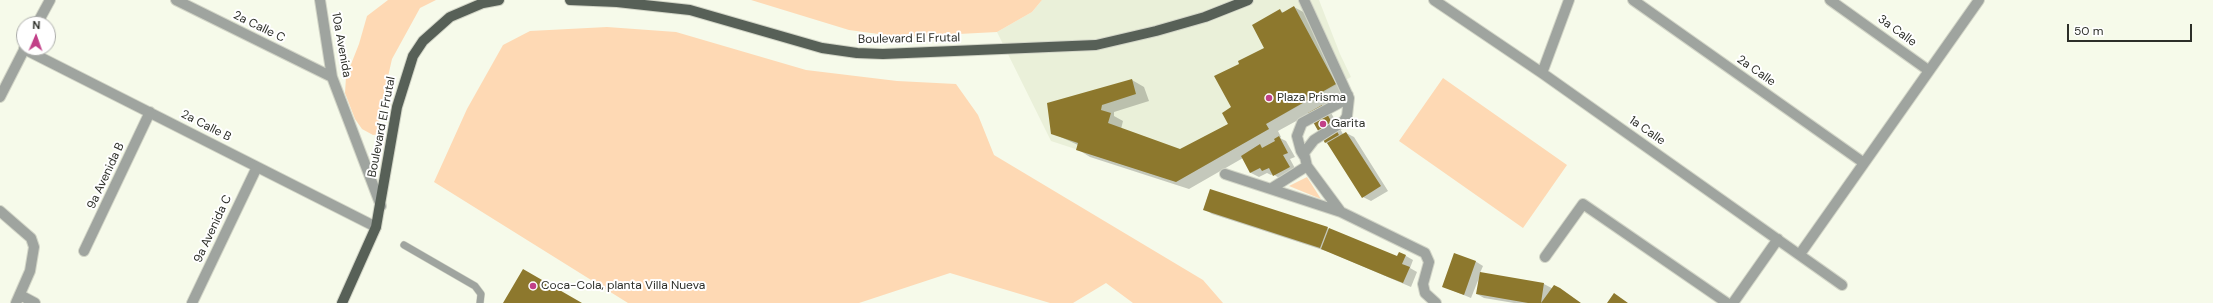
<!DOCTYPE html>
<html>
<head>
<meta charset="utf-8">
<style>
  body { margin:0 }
  #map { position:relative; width:2213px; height:303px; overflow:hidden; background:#f6faea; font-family:"DM Sans",sans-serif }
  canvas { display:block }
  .north { position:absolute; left:16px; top:16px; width:40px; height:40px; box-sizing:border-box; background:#fff; border:1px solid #abaca9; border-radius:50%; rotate:2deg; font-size:11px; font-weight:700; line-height:16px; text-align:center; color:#2d2f29 }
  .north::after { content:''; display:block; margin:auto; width:14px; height:18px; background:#c24088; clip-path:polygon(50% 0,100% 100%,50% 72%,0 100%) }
  .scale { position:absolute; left:2067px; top:24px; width:125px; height:18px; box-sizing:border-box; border:2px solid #2d2f29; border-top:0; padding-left:5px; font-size:12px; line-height:14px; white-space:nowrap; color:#2d2f29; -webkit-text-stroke:3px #fff; paint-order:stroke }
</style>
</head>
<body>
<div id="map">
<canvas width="2213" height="303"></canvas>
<div class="north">N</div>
<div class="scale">50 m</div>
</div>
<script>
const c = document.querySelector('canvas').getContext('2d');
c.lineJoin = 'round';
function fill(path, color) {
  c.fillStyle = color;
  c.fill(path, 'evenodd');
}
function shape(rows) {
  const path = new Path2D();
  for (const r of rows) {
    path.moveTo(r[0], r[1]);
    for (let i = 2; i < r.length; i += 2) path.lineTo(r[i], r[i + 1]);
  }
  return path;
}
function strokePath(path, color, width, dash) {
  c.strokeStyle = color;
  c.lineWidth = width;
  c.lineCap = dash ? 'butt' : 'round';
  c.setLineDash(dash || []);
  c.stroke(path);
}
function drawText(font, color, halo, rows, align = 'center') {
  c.font = font + ' "DM Sans",sans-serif';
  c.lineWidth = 4;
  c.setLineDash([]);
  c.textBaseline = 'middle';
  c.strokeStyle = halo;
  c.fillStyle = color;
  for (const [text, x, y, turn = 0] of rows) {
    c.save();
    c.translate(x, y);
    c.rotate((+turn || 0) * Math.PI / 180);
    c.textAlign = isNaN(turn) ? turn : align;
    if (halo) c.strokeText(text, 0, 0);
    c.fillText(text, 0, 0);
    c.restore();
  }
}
fill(shape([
  [1042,0,1319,0,1340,54,1351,77,1266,124,1269,129,1176,182,1051,141,997,32,1032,12]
]), '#eaf0d9');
fill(shape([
  [388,0,436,0,420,8,392,59,379,116,379,134,373,135,362,129,355,119,345,93,346,77,359,44,367,16],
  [751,0,1042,0,1032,12,997,32,901,37,849,30],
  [607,27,676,32,806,70,897,81,956,84,978,115,994,155,1203,280,1223,303,1133,303,1106,283,1073,303,1050,303,950,273,859,303,628,303,434,182,467,109,503,45,530,31],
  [1443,78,1567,165,1523,228,1399,141],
  [1307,177,1321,199,1289,186]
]), '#fed9b4');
fill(shape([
  [1294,7,1307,14,1348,92,1322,106,1330,111,1343,134,1346,133,1354,137,1388,191,1371,201,1363,197,1329,145,1325,142,1309,114,1278,131,1281,137,1280,138,1286,141,1295,157,1290,159,1297,172,1282,180,1273,174,1271,175,1267,173,1259,177,1251,173,1243,158,1189,189,1090,157,1077,149,1078,145,1052,133,1132,80,1144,87,1149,101,1114,112,1114,116,1123,121,1121,129,1180,150,1229,124,1240,65,1265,49,1280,11,1285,13],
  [1204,209,1327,228,1398,258,1399,253,1406,256,1413,260,1410,268,1417,272,1411,287,1329,252,1212,214],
  [1475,261,1483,266,1480,273,1544,284,1580,303,1514,303,1484,298,1477,294,1479,278,1471,298,1444,287]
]), '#0003');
fill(shape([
  [1294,6,1336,84,1266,124,1269,129,1176,182,1076,150,1078,143,1051,134,1047,103,1132,79,1136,94,1102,105,1101,110,1111,113,1108,123,1180,149,1228,124,1222,113,1231,107,1214,76,1239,64,1238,61,1264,48,1252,25,1280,9,1282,13],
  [1322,105,1339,135,1325,143,1308,113],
  [1346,132,1381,186,1362,198,1327,143],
  [1279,136,1288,153,1283,155,1290,167,1273,176,1269,168,1262,171,1260,168,1250,173,1241,156,1260,144,1262,148,1275,141,1274,139],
  [1210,189,1328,227,1320,248,1203,210],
  [1329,228,1397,256,1399,252,1406,255,1402,264,1410,267,1403,283,1388,277,1390,272,1388,277,1321,249],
  [1454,253,1476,261,1464,295,1442,287],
  [523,269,582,303,503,303],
  [1480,272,1544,283,1541,303,1528,303,1476,294],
  [1554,285,1560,288,1581,303,1541,303],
  [1614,293,1628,303,1607,303]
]), '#8d782d');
const service = shape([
  [404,245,475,286,481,294,480,303]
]);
const minor = shape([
  [176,0,332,77],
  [320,0,332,77,381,206],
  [1304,0,1349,98,1347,116,1344,121,1314,140,1304,153,1307,166,1341,212],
  [1434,0,1542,73,1842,285],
  [1633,0,1864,163],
  [1830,0,1928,70],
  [24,49,376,227],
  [1542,73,1569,0],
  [1304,156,1301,151,1297,136,1302,123,1341,102,1348,95],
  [1225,174,1341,212,1425,253,1429,262,1423,284,1425,293,1436,303],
  [1272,188,1307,166],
  [84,251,150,112],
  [1800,254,1979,0],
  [1545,257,1583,204,1727,303],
  [20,295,35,303],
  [192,303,257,167],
  [1733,303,1778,239]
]);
const tertiary = shape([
  [37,24,50,0],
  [0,97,25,48],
  [0,211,31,238,34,247,30,271,16,303]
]);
const primary = shape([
  [570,0,617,2,690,10,822,48,857,53,883,54,1096,45,1156,31,1205,17,1248,0],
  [342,303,376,227,397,107,413,56,423,41,450,17,483,3,499,0]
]);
strokePath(service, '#d2d5c7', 8);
strokePath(minor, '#d2d5c7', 12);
strokePath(tertiary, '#d2d5c7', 12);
strokePath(primary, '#d2d5c7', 12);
strokePath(service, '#9fa49f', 7);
strokePath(minor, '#9fa49f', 10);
strokePath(tertiary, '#9fa49f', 10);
strokePath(primary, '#576057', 10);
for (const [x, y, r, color] of [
  [1269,98,4,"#c24088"],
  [1323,124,4,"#c24088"],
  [533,286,4,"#c24088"]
]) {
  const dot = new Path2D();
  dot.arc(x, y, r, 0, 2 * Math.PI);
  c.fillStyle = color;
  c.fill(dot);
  strokePath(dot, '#fff', 1.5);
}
drawText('12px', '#2d2f29', '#fff', [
  ["2a Calle C",259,27,26],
  ["3a Calle",1897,31,36],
  ["Boulevard El Frutal",909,39,-1],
  ["10a Avenida",341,45,80],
  ["2a Calle",1756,71,35],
  ["2a Calle B",206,126,27],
  ["Boulevard El Frutal",382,127,-79],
  ["1a Calle",1647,131,35],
  ["9a Avenida B",106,176,-65],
  ["9a Avenida C",213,229,-65]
]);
drawText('12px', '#2d2f29', '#fff', [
  ["Plaza Prisma",1277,98],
  ["Garita",1331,124],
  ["Coca-Cola, planta Villa Nueva",541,286]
], 'left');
</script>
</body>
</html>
